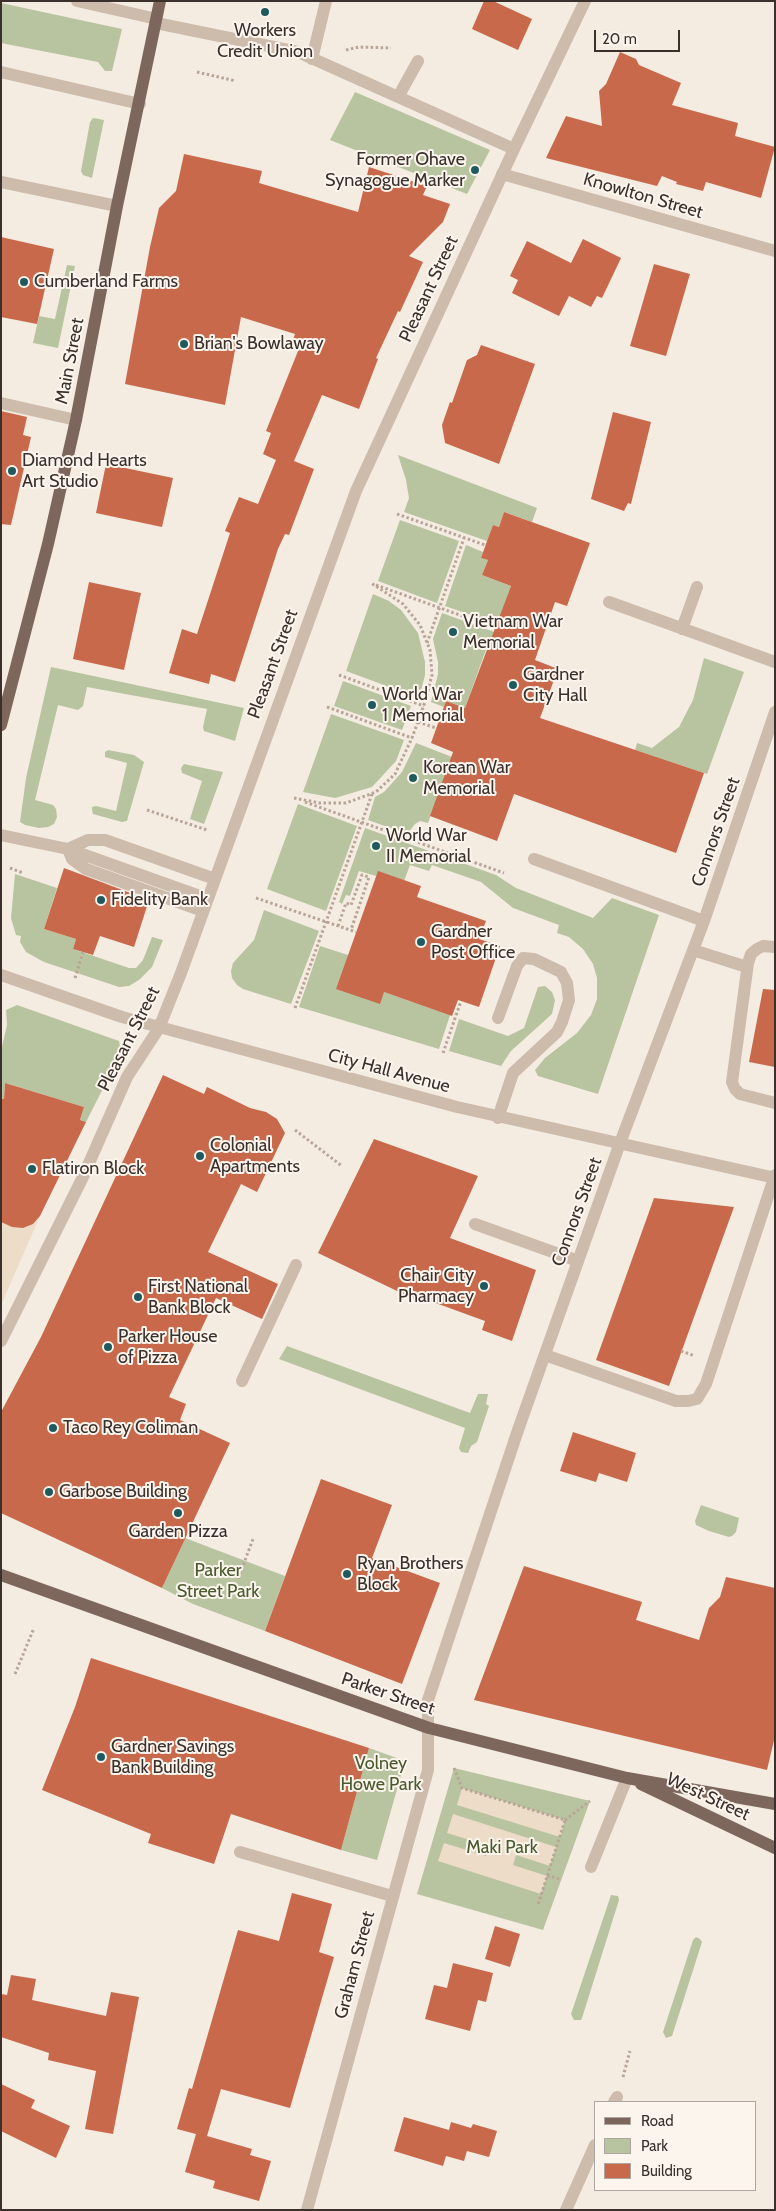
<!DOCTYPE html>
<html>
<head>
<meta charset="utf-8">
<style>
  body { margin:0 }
  #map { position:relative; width:776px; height:2211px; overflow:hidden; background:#f4ebe1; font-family:Cabin,sans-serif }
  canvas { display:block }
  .frame { position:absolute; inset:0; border:2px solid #3b302b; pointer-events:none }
  .legend { position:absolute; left:594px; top:2101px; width:162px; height:90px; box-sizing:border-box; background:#fbf5ee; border:1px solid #aea6a0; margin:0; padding:6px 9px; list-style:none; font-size:15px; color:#3b302b }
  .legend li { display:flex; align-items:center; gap:10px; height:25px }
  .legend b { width:25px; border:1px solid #aea6a0 }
  .scale { position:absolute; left:594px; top:30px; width:86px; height:22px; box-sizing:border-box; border:2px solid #3b302b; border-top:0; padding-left:6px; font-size:15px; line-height:18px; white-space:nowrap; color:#3b302b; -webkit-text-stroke:4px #fbf5ee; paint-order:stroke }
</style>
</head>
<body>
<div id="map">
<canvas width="776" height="2211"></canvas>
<div class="frame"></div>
<ul class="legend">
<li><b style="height:6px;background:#7d675c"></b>Road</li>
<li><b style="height:14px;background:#b8c4a0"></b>Park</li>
<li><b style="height:14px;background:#c8694b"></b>Building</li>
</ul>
<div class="scale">20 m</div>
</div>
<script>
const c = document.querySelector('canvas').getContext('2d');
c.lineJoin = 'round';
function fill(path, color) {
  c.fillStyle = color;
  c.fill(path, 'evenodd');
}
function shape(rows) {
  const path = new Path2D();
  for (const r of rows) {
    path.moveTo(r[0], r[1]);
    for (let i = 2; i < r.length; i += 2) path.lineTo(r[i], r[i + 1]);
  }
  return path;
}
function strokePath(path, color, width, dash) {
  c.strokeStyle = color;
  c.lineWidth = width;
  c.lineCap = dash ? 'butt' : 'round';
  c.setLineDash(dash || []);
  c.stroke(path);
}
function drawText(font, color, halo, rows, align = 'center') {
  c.font = font + ' Cabin,sans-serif';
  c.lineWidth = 4;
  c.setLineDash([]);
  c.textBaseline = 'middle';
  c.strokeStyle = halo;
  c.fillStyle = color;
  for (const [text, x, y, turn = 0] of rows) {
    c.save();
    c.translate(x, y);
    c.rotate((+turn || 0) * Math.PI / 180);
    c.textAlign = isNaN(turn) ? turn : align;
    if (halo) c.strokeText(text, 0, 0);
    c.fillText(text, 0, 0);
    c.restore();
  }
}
fill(shape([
  [1,3,122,29,112,71,105,71,98,62,1,43],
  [355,92,490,150,467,194,330,140],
  [93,118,104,120,92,178,83,175,81,171,90,122],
  [67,265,75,266,58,348,33,343,39,316,55,319],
  [398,455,537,508,532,522,504,512,499,527,493,525,487,541,404,512,409,498,406,480],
  [400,520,459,541,437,603,378,581],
  [466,545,483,552,481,558,488,560,482,575,511,586,497,624,445,606],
  [373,594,389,601,401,610,418,633,425,662,425,675,419,698,346,671],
  [442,613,525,643,520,655,488,644,465,708,446,701,444,707,431,702,438,674,438,662,433,639],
  [704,658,744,672,707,774,635,750,637,743,652,748,679,727,693,700],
  [51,667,244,708,235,741,204,731,203,727,207,709,87,687,83,706,78,710,58,705,35,800,53,805,56,809,57,817,54,824,48,827,39,828,25,825,20,822,26,778],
  [343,681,411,706,402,730,334,706],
  [331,714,404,740,396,761,372,787,335,798,303,792],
  [416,743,452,757,428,823,420,821,415,824,407,834,368,820,375,797,384,792,402,772],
  [108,750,134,755,144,762,128,817,127,821,122,822,93,814,92,810,92,807,96,806,116,811,127,763,105,757,105,752],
  [184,764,223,772,204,824,190,819,202,781,182,773,181,768],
  [298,804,357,826,326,911,267,889],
  [365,828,496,875,516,888,593,918,612,898,659,915,598,1094,538,1076,535,1070,545,1058,577,1033,591,1015,597,999,597,978,593,964,583,949,569,937,557,933,559,925,513,908,481,882,432,865,429,871,410,865,404,881,376,876,359,871,350,896,346,895,342,904,339,902],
  [15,874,57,888,44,929,76,939,73,949,129,968,136,968,143,960,152,937,163,940,152,967,139,980,129,986,119,987,44,962,33,956,26,952,20,942,21,936,16,935,11,918],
  [264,910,319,931,291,1004,243,989,237,985,232,978,231,971,233,963,254,940],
  [320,946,348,955,384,992,450,1015,439,1049,299,1007],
  [545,986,552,992,555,1000,552,1014,511,1051,501,1066,449,1051,459,1019,508,1036,524,1028,538,987],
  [17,1005,119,1041,121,1052,117,1061,86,1122,80,1120,84,1107,5,1083,4,1099,1,1099,1,1051,7,1025,6,1010],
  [287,1346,470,1413,478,1394,488,1394,486,1404,489,1406,477,1442,471,1446,468,1453,461,1452,459,1448,465,1428,279,1359],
  [701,1505,739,1518,736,1532,732,1536,729,1537,709,1531,696,1525,695,1521],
  [185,1538,285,1576,265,1631,193,1604,162,1588],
  [369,1748,405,1761,377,1860,341,1850],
  [454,1768,590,1801,543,1930,417,1894],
  [611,1895,618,1896,619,1900,582,2018,581,2020,574,2020,571,2014],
  [696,1937,700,1939,702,1942,672,2036,666,2038,663,2032,693,1940]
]), '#b8c4a0');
fill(shape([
  [40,1216,1,1305,1,1222,12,1227,23,1228,33,1224],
  [462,1788,565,1820,560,1837,457,1805],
  [453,1814,556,1847,550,1866,516,1855,513,1865,547,1876,541,1894,438,1861,444,1843,486,1856,489,1846,447,1833]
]), '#ecdcc8');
fill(shape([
  [484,1,493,1,532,19,518,50,472,29],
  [620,52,636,59,639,65,681,83,672,105,738,123,735,136,775,147,761,198,706,182,703,191,676,184,677,182,662,176,657,186,546,158,566,116,602,126,599,91,606,84],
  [184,154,262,171,259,183,358,212,369,167,427,186,423,195,450,204,443,222,409,256,423,262,400,312,398,311,376,358,378,359,359,409,322,395,294,461,314,469,289,535,285,534,278,549,235,682,211,674,209,684,169,673,182,629,197,634,230,533,225,531,239,497,258,504,276,460,263,454,271,433,266,431,300,346,292,343,295,334,241,317,225,405,125,384,150,247,159,208,176,191],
  [1,237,54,249,37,324,1,317],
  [583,239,621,258,602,298,597,296,591,307,569,296,559,316,512,293,518,280,510,276,527,241,571,263],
  [654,264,690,274,666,356,630,346],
  [481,345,535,364,499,464,445,443,442,425,450,402,452,403,467,360,477,355],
  [1,411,27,417,23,435,31,437,11,525,1,524],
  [613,412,651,422,631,504,628,503,624,511,591,499],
  [106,464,173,478,162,527,96,513],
  [504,512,590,543,567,606,555,602,535,660,558,669,540,718,704,773,676,853,514,794,497,841,430,816,453,752,431,743,446,701,465,708,511,586,482,575,488,560,481,558,487,541,493,525,499,527],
  [89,582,141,593,124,670,73,659],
  [64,868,149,900,134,947,100,936,93,955,73,949,76,939,44,929],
  [378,871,421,886,417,897,486,921,479,939,500,946,479,1007,458,1000,452,1016,384,992,380,1004,336,989],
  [763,989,775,990,775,1067,749,1062],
  [163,1075,204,1094,207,1087,250,1108,266,1112,277,1119,285,1133,257,1192,241,1184,208,1252,278,1284,262,1319,216,1298,169,1397,186,1404,180,1420,230,1443,162,1588,1,1513,1,1412,41,1337],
  [5,1083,84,1107,80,1120,86,1122,40,1216,33,1224,23,1228,12,1227,1,1222,1,1099,4,1099],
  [374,1139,478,1176,450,1238,536,1270,512,1341,482,1330,485,1321,422,1298,420,1302,318,1253],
  [654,1198,734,1207,669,1386,596,1360],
  [573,1432,636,1453,627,1482,599,1473,596,1482,560,1471],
  [321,1479,392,1505,372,1558,440,1583,402,1684,265,1631],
  [524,1566,642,1602,636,1620,699,1640,709,1608,720,1597,726,1577,775,1588,775,1736,767,1770,474,1700],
  [91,1658,369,1748,341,1850,231,1814,214,1864,148,1843,151,1834,42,1790,75,1707],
  [292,1893,332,1904,319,1952,334,1957,290,2108,221,2089,207,2136,252,2149,250,2155,271,2161,259,2201,213,2188,215,2181,185,2172,196,2134,177,2129,189,2088,192,2089,238,1930,279,1941],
  [495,1926,520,1934,510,1967,485,1959],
  [453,1963,493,1973,486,2002,478,2000,470,2031,425,2019,434,1985,447,1988],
  [11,1975,36,1979,32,2000,106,2016,111,1992,139,1997,113,2134,85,2129,96,2071,48,2060,49,2053,1,2037,1,1994,7,1995],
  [1,2084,35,2100,31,2108,70,2126,56,2158,1,2131],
  [404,2117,449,2130,451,2122,471,2128,473,2124,497,2131,489,2157,467,2151,464,2161,446,2156,443,2166,394,2151]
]), '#c8694b');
strokePath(shape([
  [346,50,359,47,391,48],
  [197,72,236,81],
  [397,514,485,545],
  [376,585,496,628],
  [427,643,464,538],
  [339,675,424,706],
  [327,707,412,738],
  [418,722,436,728],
  [294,798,320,803,346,803,376,792,395,774,412,738,425,702,432,675,430,650,420,625,403,604,371,583],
  [305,802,504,873],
  [147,810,207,830],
  [10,868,23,873],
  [256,898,356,932],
  [338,926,346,903,351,905,362,875,369,877,351,930],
  [75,978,83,952],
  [295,1008,372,794],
  [443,1053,461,1001],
  [295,1130,342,1166],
  [681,1351,695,1356],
  [238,1579,253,1539],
  [15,1674,34,1628],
  [454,1768,462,1788,565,1820,538,1905],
  [565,1820,590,1801],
  [547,1876,561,1879],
  [623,2077,630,2051]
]), '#b9a596', 3, [2.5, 2.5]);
strokePath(shape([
  [77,1,157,19],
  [156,23,298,52,514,149],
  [312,59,326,1],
  [1,72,140,104],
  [398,97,418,61],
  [502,174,775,251],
  [1,182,117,206],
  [1,403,76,420],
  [609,602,775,662],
  [682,629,697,587],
  [1,835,68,849,208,899],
  [68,849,88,840,105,840,215,879],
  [68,849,72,859,86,869,203,911],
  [534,859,704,921],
  [775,947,763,946,757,949,751,954,748,963,732,1082,735,1089,740,1094,775,1103],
  [693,950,747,967],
  [1,975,122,1017,457,1107,775,1178],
  [498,1118,513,1073,557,1032,562,1022,569,1000,567,983,561,972,534,959,523,958,517,966,498,1018],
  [475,1224,578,1261],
  [1,1341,82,1179,127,1077,159,1028,181,973,356,491,514,149,585,1],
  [545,1355,676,1401,688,1401,697,1399,706,1384,775,1175],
  [242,1381,296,1265],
  [240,1852,392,1896],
  [591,1867,627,1778],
  [614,2102,617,2097],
  [307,2210,428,1770,428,1700,518,1430,620,1143,704,921,775,712],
  [566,2210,595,2145]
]), '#cdbbac', 12);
strokePath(shape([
  [1,725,48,544,76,420,117,206,160,1],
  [1,1575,429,1728,627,1778,775,1804],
  [641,1784,775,1848]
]), '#7d675c', 12);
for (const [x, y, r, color] of [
  [265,12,5,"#1f5a5e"],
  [475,170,5,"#1f5a5e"],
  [24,282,5,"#1f5a5e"],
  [184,344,5,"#1f5a5e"],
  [12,471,5,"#1f5a5e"],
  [453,632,5,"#1f5a5e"],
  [513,685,5,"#1f5a5e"],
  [372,705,5,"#1f5a5e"],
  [413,778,5,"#1f5a5e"],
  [376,846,5,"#1f5a5e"],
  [101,900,5,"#1f5a5e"],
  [421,942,5,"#1f5a5e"],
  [200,1156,5,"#1f5a5e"],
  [32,1169,5,"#1f5a5e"],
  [484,1286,5,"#1f5a5e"],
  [138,1297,5,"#1f5a5e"],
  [108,1347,5,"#1f5a5e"],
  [53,1428,5,"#1f5a5e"],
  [49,1492,5,"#1f5a5e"],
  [178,1513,5,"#1f5a5e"],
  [347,1574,5,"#1f5a5e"],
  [101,1757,5,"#1f5a5e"]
]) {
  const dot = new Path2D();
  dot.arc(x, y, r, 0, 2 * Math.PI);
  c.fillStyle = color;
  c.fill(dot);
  strokePath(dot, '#fbf5ee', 2);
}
drawText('18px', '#3b302b', '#fbf5ee', [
  ["Workers",265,31,"center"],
  ["Credit Union",265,52,"center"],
  ["Former Ohave",465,160,"right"],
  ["Synagogue Marker",465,181,"right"],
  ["Cumberland Farms",34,282],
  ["Brian's Bowlaway",194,344],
  ["Diamond Hearts",22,461],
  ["Art Studio",22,482],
  ["Vietnam War",463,622],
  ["Memorial",463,643],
  ["Gardner",523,675],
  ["City Hall",523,696],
  ["World War",382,695],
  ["1 Memorial",382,716],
  ["Korean War",423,768],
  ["Memorial",423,789],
  ["World War",386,836],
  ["II Memorial",386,857],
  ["Fidelity Bank",111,900],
  ["Gardner",431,932],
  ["Post Office",431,953],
  ["Colonial",210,1146],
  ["Apartments",210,1167],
  ["Flatiron Block",42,1169],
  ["Chair City",474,1276,"right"],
  ["Pharmacy",474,1297,"right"],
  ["First National",148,1287],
  ["Bank Block",148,1308],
  ["Parker House",118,1337],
  ["of Pizza",118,1358],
  ["Taco Rey Coliman",63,1428],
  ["Garbose Building",59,1492],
  ["Garden Pizza",178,1532,"center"],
  ["Ryan Brothers",357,1564],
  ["Block",357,1585],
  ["Gardner Savings",111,1747],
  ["Bank Building",111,1768]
], 'left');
drawText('18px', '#3b302b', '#fbf5ee', [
  ["Knowlton Street",643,196,16],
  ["Pleasant Street",429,289,-65],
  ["Main Street",70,361,-79],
  ["Pleasant Street",273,664,-70],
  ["Connors Street",716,832,-71],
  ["Pleasant Street",129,1039,-63],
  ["City Hall Avenue",389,1071,15],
  ["Connors Street",577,1212,-70],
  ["Parker Street",388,1694,19],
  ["West Street",708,1797,25],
  ["Graham Street",355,1965,-75]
]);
drawText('18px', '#4a5a2e', '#fbf5ee', [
  ["Parker",218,1571],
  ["Street Park",218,1592],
  ["Volney",381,1764],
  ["Howe Park",381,1785],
  ["Maki Park",502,1848]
]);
</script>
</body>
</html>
